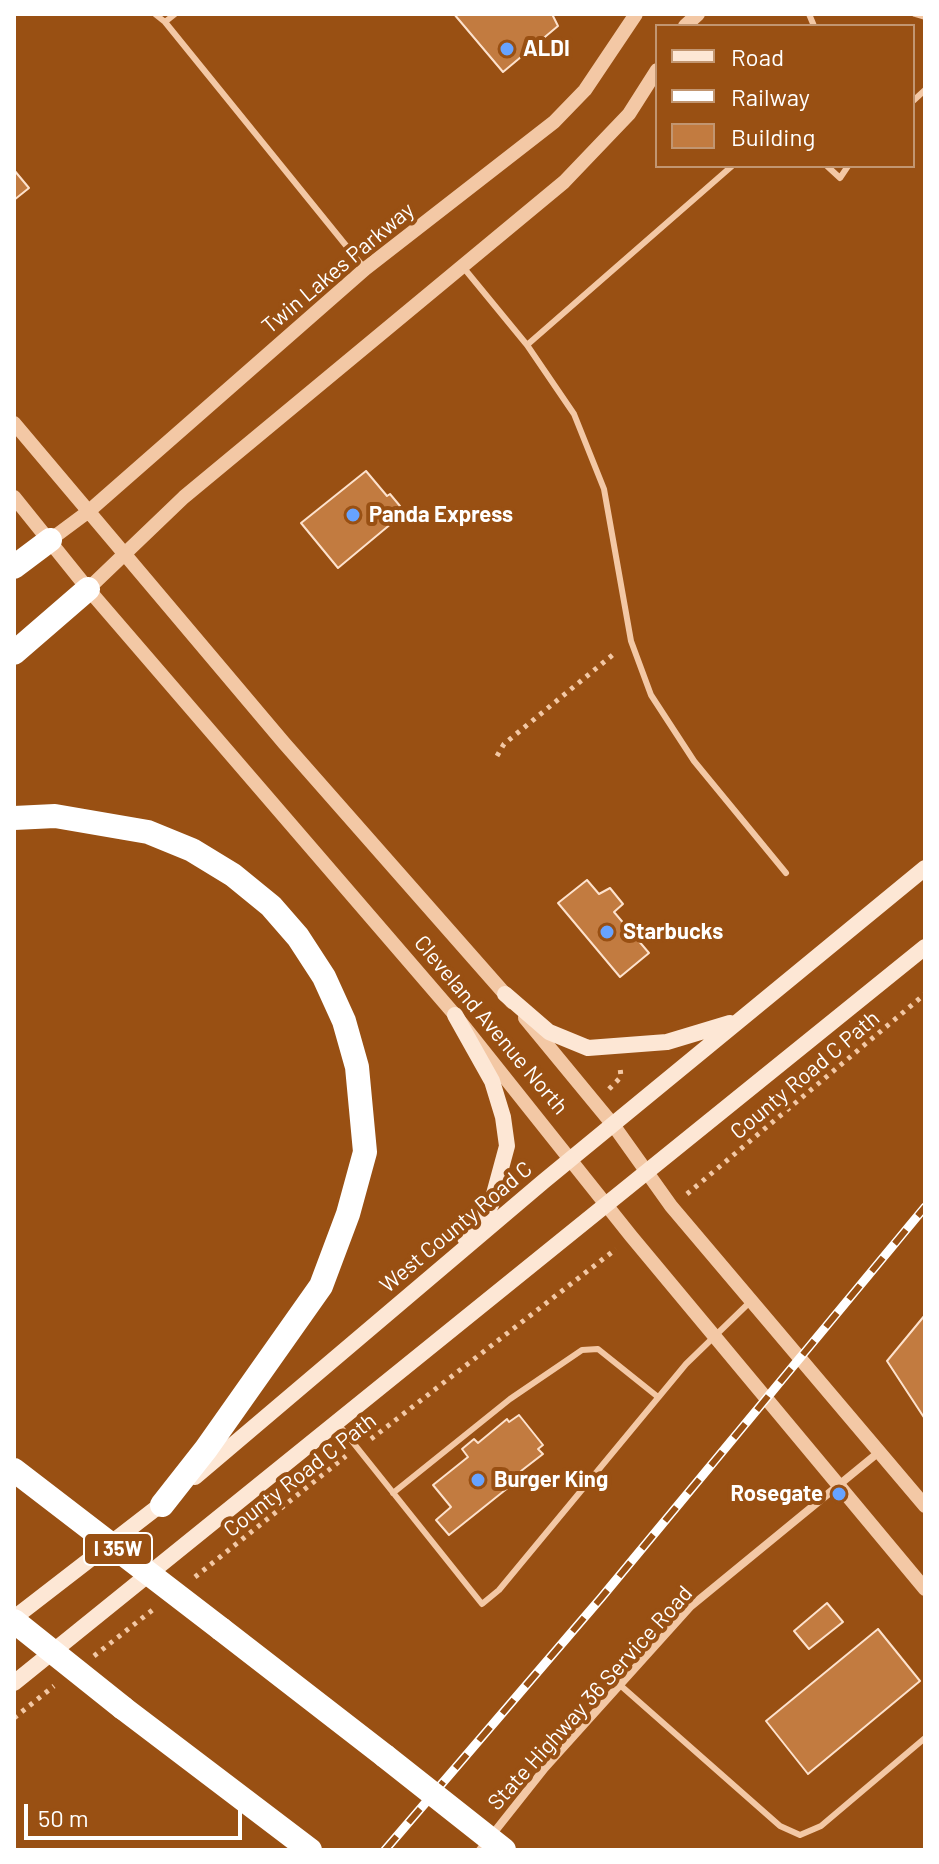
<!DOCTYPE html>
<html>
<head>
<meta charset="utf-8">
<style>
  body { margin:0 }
  #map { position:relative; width:939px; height:1864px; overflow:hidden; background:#995013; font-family:Barlow,sans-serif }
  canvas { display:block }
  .frame { position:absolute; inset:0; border:16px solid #fff; pointer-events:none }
  .legend { position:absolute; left:655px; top:24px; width:260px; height:144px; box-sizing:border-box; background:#995013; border:2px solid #c29671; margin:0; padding:10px 14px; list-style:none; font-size:24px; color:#fff }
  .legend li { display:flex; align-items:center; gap:16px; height:40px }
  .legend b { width:40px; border:2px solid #c29671 }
  .scale { position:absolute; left:24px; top:1804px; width:218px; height:36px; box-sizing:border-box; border:4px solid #fff; border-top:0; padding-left:10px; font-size:24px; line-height:28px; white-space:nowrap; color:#fff; -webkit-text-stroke:6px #995013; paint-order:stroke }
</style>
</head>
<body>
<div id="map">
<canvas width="939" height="1864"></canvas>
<div class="frame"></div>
<ul class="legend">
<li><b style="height:10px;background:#fde7d5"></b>Road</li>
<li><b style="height:10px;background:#fff"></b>Railway</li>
<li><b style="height:22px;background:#c27b40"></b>Building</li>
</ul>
<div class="scale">50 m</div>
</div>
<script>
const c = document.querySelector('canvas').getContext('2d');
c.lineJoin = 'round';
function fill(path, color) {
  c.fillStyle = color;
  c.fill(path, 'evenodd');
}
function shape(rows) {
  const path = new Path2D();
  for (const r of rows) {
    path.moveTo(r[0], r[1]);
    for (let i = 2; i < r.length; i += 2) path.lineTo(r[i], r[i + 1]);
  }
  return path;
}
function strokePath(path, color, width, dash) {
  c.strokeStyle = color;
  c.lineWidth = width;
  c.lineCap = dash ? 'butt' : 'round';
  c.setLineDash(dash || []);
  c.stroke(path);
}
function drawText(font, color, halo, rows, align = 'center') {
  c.font = font + ' Barlow,sans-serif';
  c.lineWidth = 8;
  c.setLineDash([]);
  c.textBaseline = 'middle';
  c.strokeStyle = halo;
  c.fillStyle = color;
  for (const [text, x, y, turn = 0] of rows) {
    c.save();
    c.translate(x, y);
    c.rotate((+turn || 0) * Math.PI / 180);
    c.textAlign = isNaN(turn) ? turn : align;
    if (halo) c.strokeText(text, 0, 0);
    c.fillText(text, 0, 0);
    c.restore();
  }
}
const building = shape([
  [454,14,552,14,558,26,503,72,454,14],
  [14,170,29,188,14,200,14,170],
  [366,471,387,496,390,494,400,506,397,509,399,511,389,519,392,523,338,568,301,523,366,471],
  [587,880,599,894,610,888,623,904,614,912,649,953,620,977,558,903,587,880],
  [925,1315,925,1419,887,1361,925,1315],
  [519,1415,543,1445,538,1449,543,1454,521,1471,524,1475,449,1535,436,1520,451,1507,433,1485,468,1457,462,1449,474,1439,478,1443,507,1419,509,1422,519,1415],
  [827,1603,843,1622,809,1649,794,1631,827,1603],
  [878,1629,920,1681,808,1774,766,1721,878,1629]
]);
fill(building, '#c27b40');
strokePath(building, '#fde2cd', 2);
strokePath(shape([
  [497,756,504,744,615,653],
  [609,1089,621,1077,620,1067],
  [687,1194,925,994],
  [371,1439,616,1249],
  [195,1577,346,1456],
  [94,1656,155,1608],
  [14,1718,54,1686]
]), '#f3c8a5', 5, [4, 6]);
strokePath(shape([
  [155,14,165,22,365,269],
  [809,14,814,26],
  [915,14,925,17],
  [165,22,175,14],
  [913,101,925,90],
  [827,166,840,178,848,166],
  [463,267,527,345,574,414,604,489,631,641,651,695,694,761,786,873],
  [527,345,732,166],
  [339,1425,482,1604,499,1590,686,1364,752,1300],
  [393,1493,510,1399,582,1350,598,1349,658,1397],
  [620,1685,780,1826,800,1835,821,1826,925,1738]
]), '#f3c8a5', 6);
strokePath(shape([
  [480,1850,545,1768,690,1607,879,1452]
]), '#f3c8a5', 8);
strokePath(shape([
  [685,26,698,14],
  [14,423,284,743,512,1002],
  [14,497,88,589,455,1015,631,1236,925,1589],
  [50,540,89,511,365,269,554,122,585,90,636,14],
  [88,589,184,497,564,182,629,114,657,70],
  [525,1018,614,1126,671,1206,925,1506]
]), '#f3c8a5', 14);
strokePath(shape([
  [505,994,549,1032,588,1048,667,1042,730,1023],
  [455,1015,492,1081,503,1117,507,1146,491,1205,465,1238],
  [195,1477,544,1181,925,868],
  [14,1618,168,1499],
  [14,1683,925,947]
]), '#fde7d5', 16);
strokePath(shape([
  [14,567,50,540],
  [14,653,88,589],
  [14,818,55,816,148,832,192,850,233,875,271,906,298,937,324,977,344,1021,357,1067,365,1152,348,1214,321,1286,206,1449,162,1505],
  [221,1629,385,1756],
  [123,1708,310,1850]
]), '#fff', 24);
const rail = shape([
  [385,1850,601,1598,925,1207]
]);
strokePath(rail, '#fff', 9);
strokePath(rail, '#995013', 6, [18]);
strokePath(shape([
  [14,1470,221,1629],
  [14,1621,123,1708],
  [385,1756,504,1850]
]), '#fff', 24);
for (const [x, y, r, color] of [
  [507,49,8,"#67a3ff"],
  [353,515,8,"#67a3ff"],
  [607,932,8,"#67a3ff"],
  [478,1480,8,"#67a3ff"],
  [839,1494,8,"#67a3ff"]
]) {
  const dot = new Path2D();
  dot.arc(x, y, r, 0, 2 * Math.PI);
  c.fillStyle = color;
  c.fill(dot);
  strokePath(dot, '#995013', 3);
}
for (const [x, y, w] of [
  [118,1549,68]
]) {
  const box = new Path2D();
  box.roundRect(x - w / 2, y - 16, w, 32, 6);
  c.fillStyle = '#995013';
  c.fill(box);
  strokePath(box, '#fff', 2);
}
drawText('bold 20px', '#fff', null, [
  ["I 35W",118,1549]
]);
drawText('bold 22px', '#fff', '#995013', [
  ["ALDI",523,49],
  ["Panda Express",369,515],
  ["Starbucks",623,932],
  ["Burger King",494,1480],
  ["Rosegate",823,1494,"right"]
], 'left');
drawText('22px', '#fff', '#995013', [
  ["Twin Lakes Parkway",338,268,-40],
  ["Cleveland Avenue North",491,1025,50],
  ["County Road C Path",805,1075,-40],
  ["West County Road C",456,1227,-40],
  ["County Road C Path",300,1475,-38],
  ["State Highway 36 Service Road",590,1698,-48]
]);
</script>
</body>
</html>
